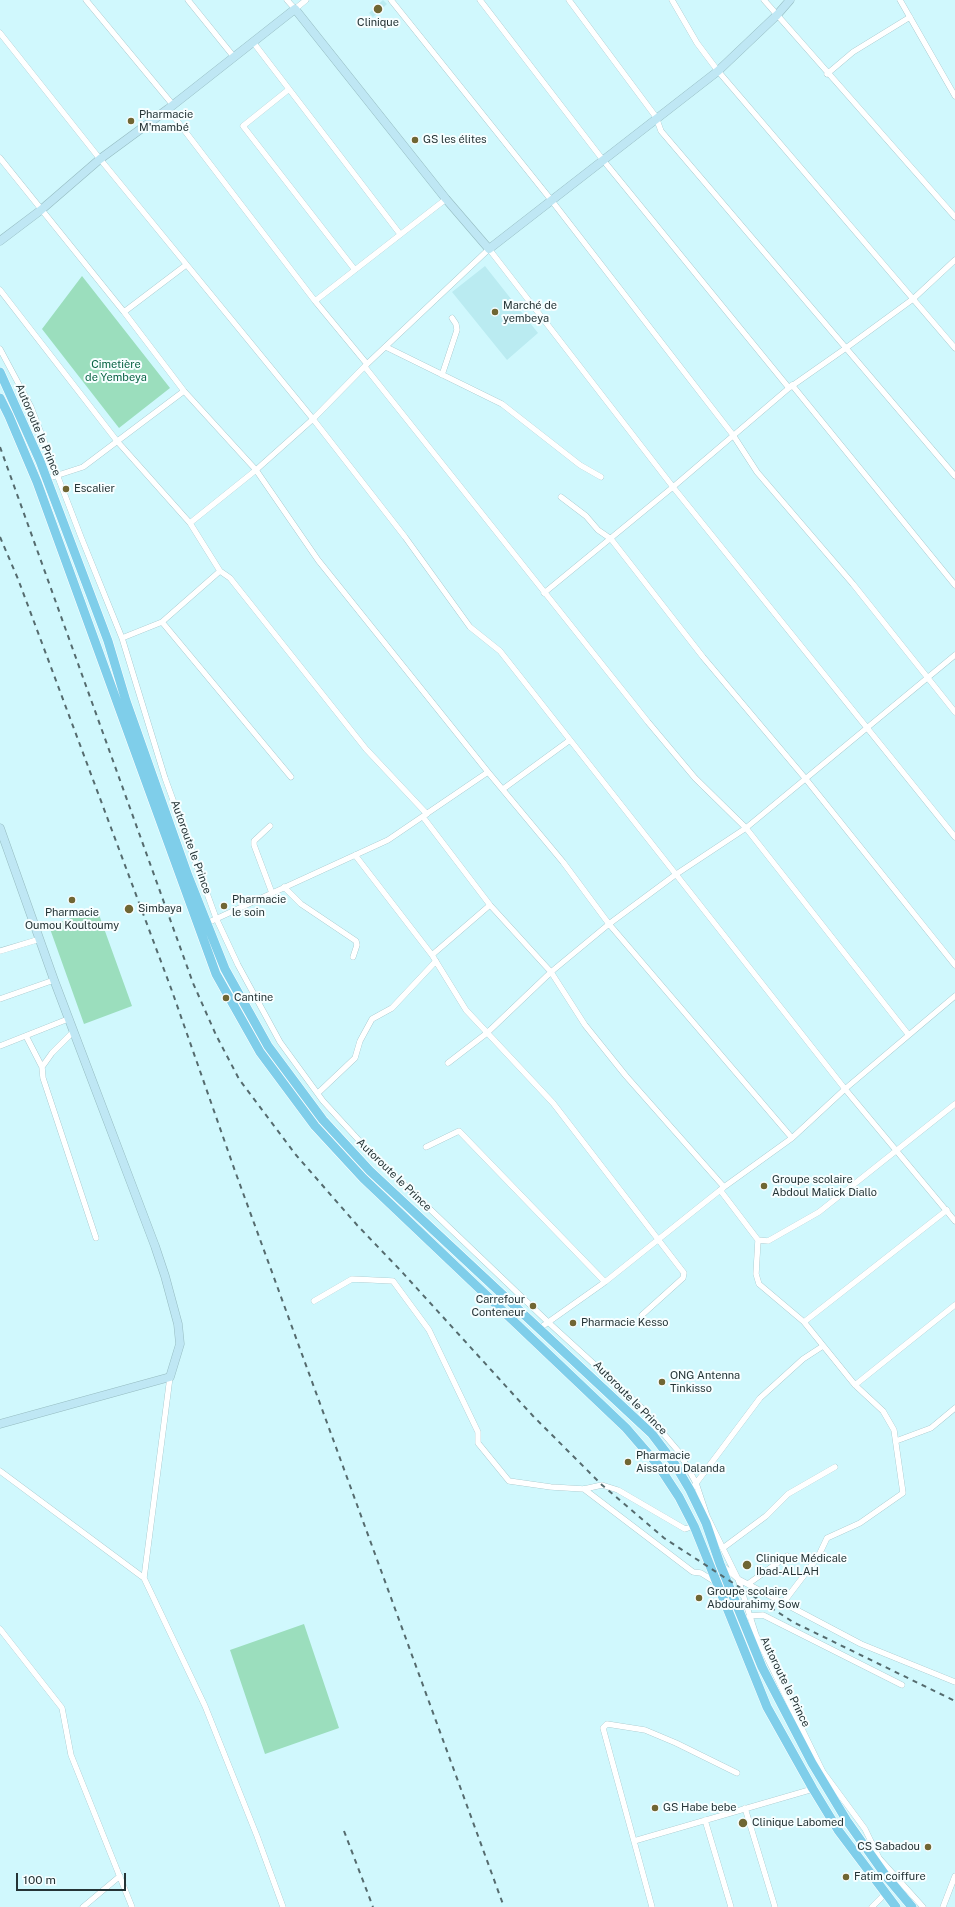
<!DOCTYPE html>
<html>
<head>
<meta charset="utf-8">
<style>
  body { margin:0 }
  #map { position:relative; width:955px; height:1907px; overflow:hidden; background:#d0f8fd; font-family:"Public Sans",sans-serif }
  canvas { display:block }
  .scale { position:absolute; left:16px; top:1873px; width:110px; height:18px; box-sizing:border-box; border:2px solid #253436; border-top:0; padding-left:5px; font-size:12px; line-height:14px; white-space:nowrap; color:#253436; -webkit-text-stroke:3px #f6feff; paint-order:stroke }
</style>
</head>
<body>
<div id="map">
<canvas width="955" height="1907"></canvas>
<div class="scale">100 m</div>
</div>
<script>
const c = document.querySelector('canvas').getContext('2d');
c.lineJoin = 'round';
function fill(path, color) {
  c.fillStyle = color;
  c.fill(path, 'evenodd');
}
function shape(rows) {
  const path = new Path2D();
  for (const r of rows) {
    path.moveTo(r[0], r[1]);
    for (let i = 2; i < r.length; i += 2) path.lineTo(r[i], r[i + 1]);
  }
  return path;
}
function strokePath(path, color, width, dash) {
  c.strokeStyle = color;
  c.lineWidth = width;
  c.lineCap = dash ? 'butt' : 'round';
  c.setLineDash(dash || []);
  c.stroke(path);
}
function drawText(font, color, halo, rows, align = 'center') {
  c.font = font + ' "Public Sans",sans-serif';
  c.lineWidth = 4;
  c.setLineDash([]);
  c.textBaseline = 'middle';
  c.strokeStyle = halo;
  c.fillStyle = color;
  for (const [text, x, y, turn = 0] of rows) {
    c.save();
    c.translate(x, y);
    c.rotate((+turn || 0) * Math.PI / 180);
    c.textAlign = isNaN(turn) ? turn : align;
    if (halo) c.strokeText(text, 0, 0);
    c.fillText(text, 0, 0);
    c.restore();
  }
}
fill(shape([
  [383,0,387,4,373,17,369,13],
  [485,266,538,333,507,360,452,292]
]), '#baebf1');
fill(shape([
  [82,276,170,388,119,428,42,329],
  [97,909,132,1006,84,1024,49,926],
  [304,1624,339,1728,265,1754,230,1650]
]), '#9bdebd');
const street = shape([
  [86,0,173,105],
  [188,0,234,57],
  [287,0,295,9,306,0],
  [391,0,552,201,733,435,757,472,853,584,955,712],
  [480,0,603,160,789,388],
  [569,0,656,117,661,131,955,476],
  [672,0,697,43,718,71,955,348],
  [764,0,955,217],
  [900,0,955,96],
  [0,33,100,159,313,419,405,537,470,627,500,651,845,1089,955,1221],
  [253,42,400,234],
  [827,74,853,52,910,17],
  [288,90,243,126,355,270],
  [168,109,315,301,367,364],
  [0,158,124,312,184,391,256,470,318,560,488,772,563,862,609,924,792,1138],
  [0,290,117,441,190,523,220,571,230,578,366,749,427,814],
  [315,301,446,199],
  [124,312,186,265],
  [386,347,502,404,580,465,601,477],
  [0,349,31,407,81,537,122,638,165,778,216,918,238,965,280,1042,323,1101,366,1148,548,1322,640,1406,679,1452,696,1483,707,1516,738,1579,756,1635,823,1772,865,1829,879,1858,923,1907],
  [365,367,648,722,695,778,746,828,908,1034],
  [442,375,457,330,456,324,452,318],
  [792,385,955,585],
  [46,479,83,467,184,391],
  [561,497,586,516,598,530,611,539,703,657,805,778,955,965],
  [190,523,256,470,313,419,367,364,489,249,673,487,955,837],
  [544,593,673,487,789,388,846,348,913,299,955,260],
  [162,622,291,777],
  [122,638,162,622,220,571],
  [503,789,570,740],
  [423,817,490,905,551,972,585,1025,626,1076,724,1187],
  [270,826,254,841,254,845,272,893],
  [355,855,432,955,466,1010,553,1103,684,1273,683,1278,642,1315],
  [284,887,301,904,356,941,357,945,353,957],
  [207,923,388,840,488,772],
  [0,951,40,939],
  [432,955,490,905],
  [0,999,54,980],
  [73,1032,52,1053,42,1067,43,1078,96,1238],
  [26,1036,42,1067],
  [0,1046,68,1019],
  [448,1063,487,1033,551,972,609,924,675,875,746,828,955,655],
  [318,1093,355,1058,360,1041,372,1019,392,1008,436,961],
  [426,1147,459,1131,605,1282],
  [720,1190,758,1240,768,1241,819,1212,955,1104],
  [758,1240,756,1274,759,1284,804,1322,855,1385,883,1411,894,1430,903,1493,860,1523,827,1538,818,1557,783,1603],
  [314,1301,352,1279,393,1281,429,1330,478,1432,478,1443,509,1481,551,1487,584,1489,602,1485,618,1490,685,1529,694,1526],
  [804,1322,947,1210],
  [540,1328,605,1282,724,1187,792,1138,845,1089,955,996],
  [855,1385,955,1305],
  [896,1441,931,1428,955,1408],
  [0,1471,144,1578,205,1706,257,1836,283,1907],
  [694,1486,760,1398,803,1359,823,1346],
  [584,1489,693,1572,701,1573,717,1583],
  [723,1548,766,1516,788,1494,835,1467],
  [722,1565,738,1579,861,1644,955,1682],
  [144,1578,170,1377],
  [748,1584,787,1556],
  [749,1616,763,1615,902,1685],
  [0,1629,62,1708,71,1755,132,1907],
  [745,1808,775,1907],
  [705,1820,731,1907],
  [634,1841,813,1789],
  [83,1907,120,1876],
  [652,1907,603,1728,607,1724,645,1730,676,1743,737,1773],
  [872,1907,885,1894],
  [943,1907,955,1876]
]);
const secondary = shape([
  [0,241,41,210,100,159,168,109,295,9,446,199,489,249,718,71,777,15,790,0],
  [0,828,54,980,155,1246,165,1276,178,1324,180,1344,170,1377,0,1424]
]);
const primary = shape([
  [0,372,40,461,108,641,126,701,188,876,225,969,268,1046,323,1120,370,1171,652,1434,674,1463,690,1490,706,1523,720,1564,762,1667,812,1763,847,1821,886,1876,912,1907],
  [0,398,9,416,37,482,216,974,260,1052,315,1126,363,1178,626,1428,658,1465,679,1497,694,1526,767,1707,813,1789,838,1830,896,1907]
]);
strokePath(street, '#95bbc0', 6);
strokePath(secondary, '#95bbc0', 9);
strokePath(primary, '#fff', 10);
strokePath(street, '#fff', 5.5);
strokePath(secondary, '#bfe7f4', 8);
strokePath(primary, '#7fceea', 9);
strokePath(shape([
  [0,447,193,983,216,1035,239,1079,296,1155,357,1225,402,1272,533,1416,602,1485,664,1538,793,1622,955,1701],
  [0,537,18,579,172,991,235,1171,504,1907],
  [344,1831,373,1907]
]), '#556b6e', 2, [5, 5]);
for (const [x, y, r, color] of [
  [378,9,5,"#706633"],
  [131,121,4,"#706633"],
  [415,140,4,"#706633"],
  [495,312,4,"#706633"],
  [66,489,4,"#706633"],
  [72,900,4,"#706633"],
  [224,906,4,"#706633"],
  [129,909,5,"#706633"],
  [226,998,4,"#706633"],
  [764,1186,4,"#706633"],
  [533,1306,4,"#706633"],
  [573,1323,4,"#706633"],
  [662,1382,4,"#706633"],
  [628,1462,4,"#706633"],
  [747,1565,5,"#706633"],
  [699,1598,4,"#706633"],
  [655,1808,4,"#706633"],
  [743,1823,5,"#706633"],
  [928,1847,4,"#706633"],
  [846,1877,4,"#706633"]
]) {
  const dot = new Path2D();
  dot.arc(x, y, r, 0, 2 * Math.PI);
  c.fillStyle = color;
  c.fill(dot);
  strokePath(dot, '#f6feff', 1.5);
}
drawText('11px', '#253436', '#f6feff', [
  ["Clinique",378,23,"center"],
  ["Pharmacie",139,115],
  ["M'mambé",139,128],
  ["GS les élites",423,140],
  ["Marché de",503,306],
  ["yembeya",503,319],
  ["Escalier",74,489],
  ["Pharmacie",232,900],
  ["le soin",232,913],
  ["Simbaya",138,909],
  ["Pharmacie",72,913,"center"],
  ["Oumou Koultoumy",72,926,"center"],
  ["Cantine",234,998],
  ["Groupe scolaire",772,1180],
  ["Abdoul Malick Diallo",772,1193],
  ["Carrefour",525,1300,"right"],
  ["Conteneur",525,1313,"right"],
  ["Pharmacie Kesso",581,1323],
  ["ONG Antenna",670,1376],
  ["Tinkisso",670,1389],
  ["Pharmacie",636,1456],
  ["Aissatou Dalanda",636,1469],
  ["Clinique Médicale",756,1559],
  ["Ibad-ALLAH",756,1572],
  ["Groupe scolaire",707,1592],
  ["Abdourahimy Sow",707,1605],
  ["GS Habe bebe",663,1808],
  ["Clinique Labomed",752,1823],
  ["CS Sabadou",920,1847,"right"],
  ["Fatim coiffure",854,1877]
], 'left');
drawText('11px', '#096344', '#f6feff', [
  ["Cimetière",116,365],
  ["de Yembeya",116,378]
]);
drawText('11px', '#253436', '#f6feff', [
  ["Autoroute le Prince",38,430,67],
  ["Autoroute le Prince",191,847,70],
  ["Autoroute le Prince",394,1175,44],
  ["Autoroute le Prince",630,1398,45],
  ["Autoroute le Prince",785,1682,64]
]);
</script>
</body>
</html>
